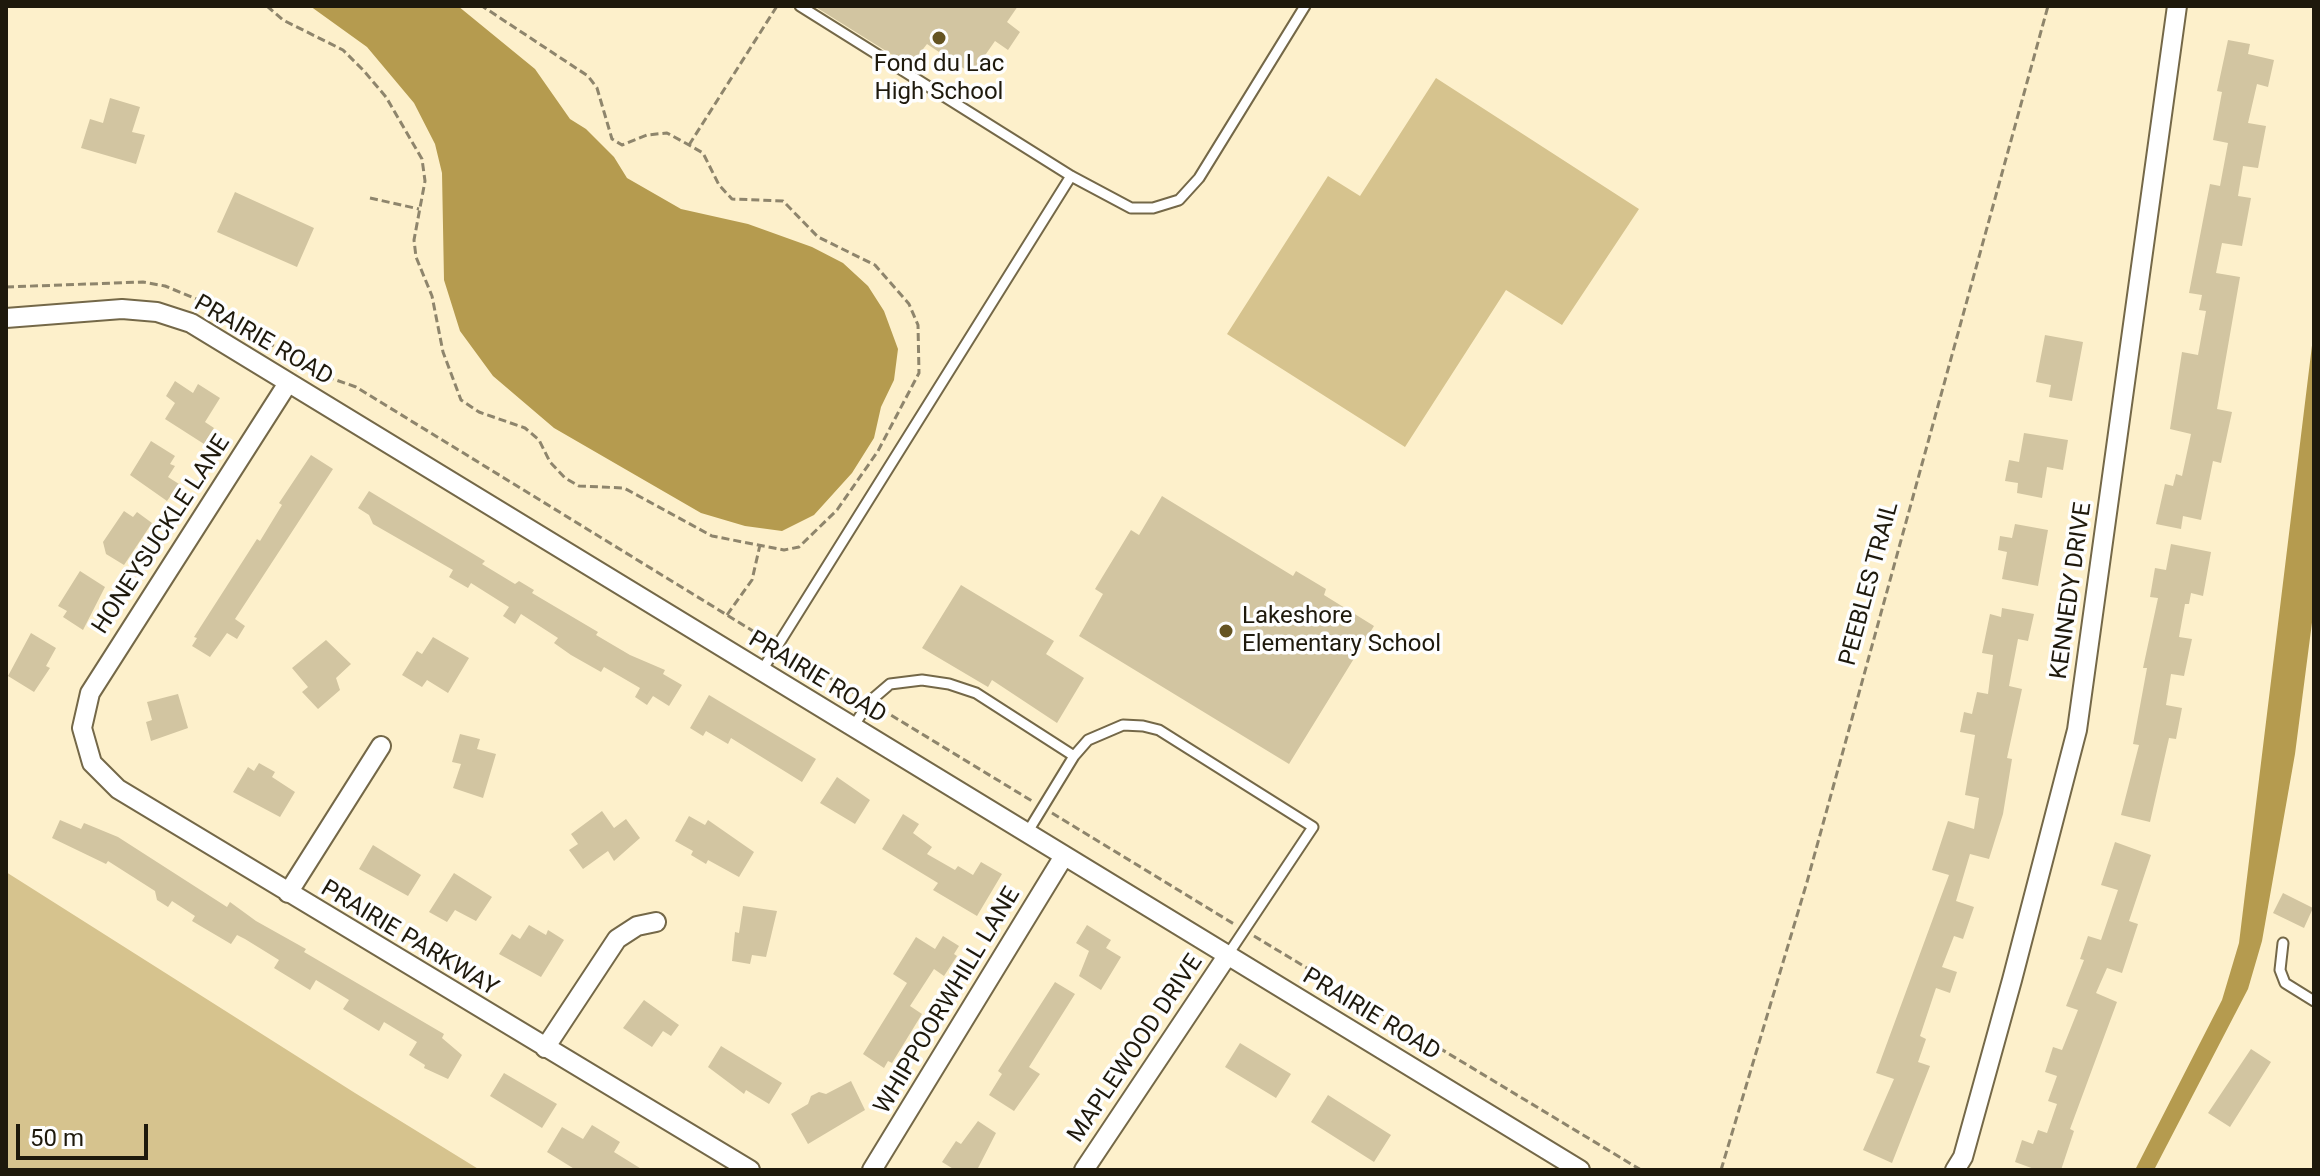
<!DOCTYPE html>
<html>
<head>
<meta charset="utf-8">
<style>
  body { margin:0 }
  #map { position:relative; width:2320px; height:1176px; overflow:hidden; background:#fdf0cb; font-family:Roboto,sans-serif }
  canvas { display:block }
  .frame { position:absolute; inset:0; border:8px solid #1e190c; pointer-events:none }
  .scale { position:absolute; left:16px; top:1124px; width:132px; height:36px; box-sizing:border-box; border:4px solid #1e190c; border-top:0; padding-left:10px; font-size:24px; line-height:28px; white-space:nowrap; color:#1e190c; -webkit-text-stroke:6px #fefefe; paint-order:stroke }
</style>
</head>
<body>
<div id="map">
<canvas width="2320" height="1176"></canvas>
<div class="frame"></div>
<div class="scale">50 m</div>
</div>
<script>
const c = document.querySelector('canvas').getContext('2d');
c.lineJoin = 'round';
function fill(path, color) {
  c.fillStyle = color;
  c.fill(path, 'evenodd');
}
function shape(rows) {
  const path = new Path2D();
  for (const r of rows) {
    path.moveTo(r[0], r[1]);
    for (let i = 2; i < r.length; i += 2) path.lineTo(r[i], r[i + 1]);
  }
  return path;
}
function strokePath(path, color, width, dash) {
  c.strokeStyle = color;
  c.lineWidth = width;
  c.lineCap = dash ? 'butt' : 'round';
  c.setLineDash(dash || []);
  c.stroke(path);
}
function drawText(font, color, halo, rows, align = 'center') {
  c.font = font + ' Roboto,sans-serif';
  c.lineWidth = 7;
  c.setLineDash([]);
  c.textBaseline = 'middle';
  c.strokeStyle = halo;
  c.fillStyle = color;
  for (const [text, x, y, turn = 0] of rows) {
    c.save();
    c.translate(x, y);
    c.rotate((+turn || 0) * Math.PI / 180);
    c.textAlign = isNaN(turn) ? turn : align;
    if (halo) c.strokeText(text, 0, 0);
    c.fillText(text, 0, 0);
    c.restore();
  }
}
fill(shape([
  [1436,78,1639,209,1562,325,1506,290,1405,447,1227,334,1328,176,1360,196],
  [6,872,355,1093,480,1170,6,1170]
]), '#d6c38e');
fill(shape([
  [310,6,458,6,535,69,570,119,586,129,614,157,627,178,681,209,748,224,812,247,843,263,868,286,884,311,898,349,894,380,881,407,874,438,852,473,814,515,782,531,745,526,701,513,554,428,493,376,460,331,444,280,442,173,435,144,414,103,367,47],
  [2314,329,2314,607,2295,754,2262,941,2248,989,2154,1170,2135,1170,2222,1000,2239,943]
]), '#b59b4f');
fill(shape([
  [814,6,1018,6,1007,22,1020,32,1008,50,995,41,972,74,927,44,910,66],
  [2228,40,2250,44,2248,54,2274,60,2268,87,2257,84,2248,123,2266,126,2258,168,2243,166,2238,196,2251,198,2242,246,2222,243,2216,273,2240,277,2217,409,2232,412,2221,463,2213,461,2201,520,2183,516,2181,529,2156,524,2165,484,2173,486,2176,474,2182,476,2191,434,2170,429,2182,352,2198,355,2206,311,2199,310,2202,295,2189,293,2210,184,2220,186,2228,143,2213,140,2222,92,2217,91],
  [110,98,140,107,132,132,145,135,136,164,81,148,90,119,103,123],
  [235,192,314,228,297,267,217,232],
  [2045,335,2083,342,2072,401,2049,397,2051,385,2036,382],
  [175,381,193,393,198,384,220,398,205,422,214,428,204,444,165,419,175,403,166,396],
  [2024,433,2068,440,2063,470,2047,467,2042,498,2017,493,2018,483,2005,481,2009,460,2019,462],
  [151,441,175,456,170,464,175,466,168,477,179,484,167,501,130,475],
  [311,455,333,469,235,619,245,626,237,639,227,633,210,657,192,646,197,638,194,637,257,539,260,541,282,505,279,503],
  [369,491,485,561,482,564,515,584,519,581,534,590,532,593,598,632,596,635,630,655,665,670,663,674,682,685,669,706,653,696,647,705,635,697,640,688,604,667,601,672,571,655,554,643,558,638,521,614,515,624,503,616,509,607,471,583,468,588,449,577,453,570,373,524,369,515,358,508],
  [1162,496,1293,576,1296,571,1326,589,1324,595,1374,626,1289,764,1079,636,1103,594,1095,589,1131,530,1139,535],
  [124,511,133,517,137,512,152,523,124,565,106,554,103,542],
  [2015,524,2048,530,2038,586,2002,579,2007,552,1998,550,2000,536,2012,538],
  [2171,544,2211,552,2203,596,2191,593,2189,604,2185,604,2179,637,2192,639,2184,676,2171,674,2166,705,2182,708,2176,739,2169,738,2150,822,2121,815,2139,745,2133,744,2147,668,2143,668,2158,598,2150,597,2155,568,2166,570],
  [80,571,105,587,83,630,63,617,67,611,58,606],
  [961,585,1054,641,1046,654,1084,678,1057,723,992,680,988,687,922,648],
  [2002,608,2034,614,2028,641,2018,639,2009,686,2022,689,2007,758,2012,759,2003,814,1989,859,1970,854,1956,901,1974,907,1963,939,1954,936,1942,967,1957,972,1950,993,1936,988,1920,1036,1926,1039,1918,1062,1930,1066,1892,1163,1863,1150,1894,1079,1876,1073,1949,875,1932,870,1948,821,1974,829,1979,798,1965,795,1975,735,1960,732,1964,712,1972,714,1977,692,1988,694,1993,655,1982,653,1990,614,2001,617],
  [31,633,56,648,46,666,50,668,34,692,8,676],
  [433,637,469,658,448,693,427,680,422,687,402,675,417,651,422,654],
  [326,640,351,664,336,678,340,690,318,709,302,692,308,687,292,668],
  [178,694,188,728,151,741,146,722,152,720,147,702],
  [709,695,816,759,802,782,731,738,728,744,706,731,703,736,690,728],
  [460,734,480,739,477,749,496,754,483,798,453,788,461,764,452,762],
  [259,763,275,772,272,777,295,792,280,817,233,792,248,767,254,771],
  [837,777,870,800,855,824,820,803],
  [602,811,614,828,626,819,640,838,614,861,608,851,583,869,569,850,578,844,571,834],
  [903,814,919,824,913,833,932,847,927,854,955,870,958,866,973,875,981,862,1002,874,977,916,933,890,938,883,882,849],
  [689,816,705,825,708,820,754,852,739,877,708,860,706,864,691,855,693,851,675,841],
  [60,820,81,829,84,823,118,837,227,907,230,902,256,921,306,949,304,952,444,1034,442,1038,462,1055,448,1079,424,1068,425,1065,409,1055,417,1042,384,1022,379,1031,343,1009,349,1000,316,980,310,990,274,968,279,960,245,939,237,935,231,944,192,921,195,916,172,901,168,907,157,900,155,891,108,861,106,864,52,838],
  [2115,842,2151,855,2129,921,2138,924,2122,973,2107,968,2096,993,2117,1002,2070,1129,2074,1131,2061,1170,2037,1170,2015,1162,2022,1140,2033,1144,2038,1130,2047,1133,2057,1104,2048,1101,2057,1076,2045,1072,2053,1047,2062,1050,2078,1010,2066,1006,2084,960,2080,959,2088,936,2101,940,2118,890,2101,885],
  [373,845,421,875,408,896,359,869],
  [454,873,492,897,476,921,455,910,447,922,429,912],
  [2283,893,2313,908,2304,928,2273,913],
  [743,906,777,911,766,957,752,955,750,964,732,961,735,932,739,933],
  [529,925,546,935,548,930,564,940,541,977,499,954,512,934,520,939],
  [1087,925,1111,940,1106,948,1121,957,1101,990,1079,976,1089,951,1076,943],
  [943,936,959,946,954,954,957,956,944,976,934,969,910,1006,922,1014,892,1063,888,1061,884,1068,863,1054,907,983,893,974,916,937,935,949],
  [1055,982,1075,994,1029,1067,1040,1074,1014,1111,989,1095,1002,1074,998,1071],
  [644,1000,679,1025,671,1036,663,1031,652,1047,623,1028],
  [1240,1043,1291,1074,1276,1098,1225,1067],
  [721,1046,782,1083,769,1104,746,1090,744,1094,708,1067],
  [2251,1049,2271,1062,2230,1127,2208,1113],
  [504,1073,557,1104,542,1128,490,1096],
  [851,1081,865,1110,808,1144,791,1114,808,1104,811,1096,819,1092,826,1094],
  [1328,1095,1391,1135,1374,1162,1311,1122],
  [978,1121,996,1133,977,1170,955,1170,942,1162,956,1141,961,1144],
  [592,1125,620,1142,614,1152,643,1170,576,1170,547,1152,562,1127,583,1139]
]), '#d2c5a1');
const service = shape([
  [800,6,1071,176,1131,208,1153,208,1179,200,1199,178,1305,6],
  [761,672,1071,176],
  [853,727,869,702,890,684,922,680,949,684,976,693,1074,756,1027,833],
  [1074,756,1088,740,1123,725,1143,726,1159,730,1313,827,1227,956],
  [2283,943,2280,970,2285,983,2314,1001]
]);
const minor = shape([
  [6,318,122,309,157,312,191,323,1580,1170],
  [288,383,90,693,82,728,92,763,118,789,750,1170],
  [288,893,381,746],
  [545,1048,617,939,637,926,656,922],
  [872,1170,1064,856],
  [1084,1170,1227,956],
  [1955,1170,1963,1157,2012,980,2077,730,2177,6]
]);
strokePath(service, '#746848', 13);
strokePath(minor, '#746848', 22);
strokePath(shape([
  [267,6,283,20,343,50,364,71,386,97,422,159,425,181,414,240,416,257,432,296,443,352,461,400,479,412,525,428,539,440,550,462,565,478,579,486,624,488,712,536,784,550,799,547,837,510,878,451,919,373,918,325,909,304,875,265,818,237,783,201,732,199,719,185,703,153,689,145,667,133,647,135,622,145,612,139,597,88,588,76,482,6],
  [689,145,777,6],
  [370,198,419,209],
  [6,287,143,282,165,286,199,300,319,374],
  [317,378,319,374,356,387,766,639],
  [727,615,752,580,760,545],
  [789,653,858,695],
  [881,709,1032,801],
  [1052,813,1234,924],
  [1254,936,1641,1170],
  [1721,1170,1807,882,2048,6]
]), '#8e856c', 3, [8, 4]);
strokePath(service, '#fff', 9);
strokePath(minor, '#fff', 18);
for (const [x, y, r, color] of [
  [939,38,8,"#655422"],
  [1226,631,8,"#655422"]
]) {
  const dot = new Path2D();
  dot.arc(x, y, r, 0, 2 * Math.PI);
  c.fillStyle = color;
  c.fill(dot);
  strokePath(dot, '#fefefe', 3);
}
drawText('24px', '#1e190c', '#fefefe', [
  ["Fond du Lac",939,65],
  ["High School",939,93],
  ["Lakeshore",1242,617,"left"],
  ["Elementary School",1242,645,"left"]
]);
drawText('24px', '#1e190c', '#fefefe', [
  ["PRAIRIE ROAD",263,341,30],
  ["HONEYSUCKLE LANE",162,535,-57],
  ["PEEBLES TRAIL",1870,584,-75],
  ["KENNEDY DRIVE",2072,591,-82],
  ["PRAIRIE ROAD",817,678,31],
  ["PRAIRIE PARKWAY",409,939,31],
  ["WHIPPOORWHILL LANE",948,1001,-59],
  ["PRAIRIE ROAD",1371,1015,31],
  ["MAPLEWOOD DRIVE",1136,1049,-56]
]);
</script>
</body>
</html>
